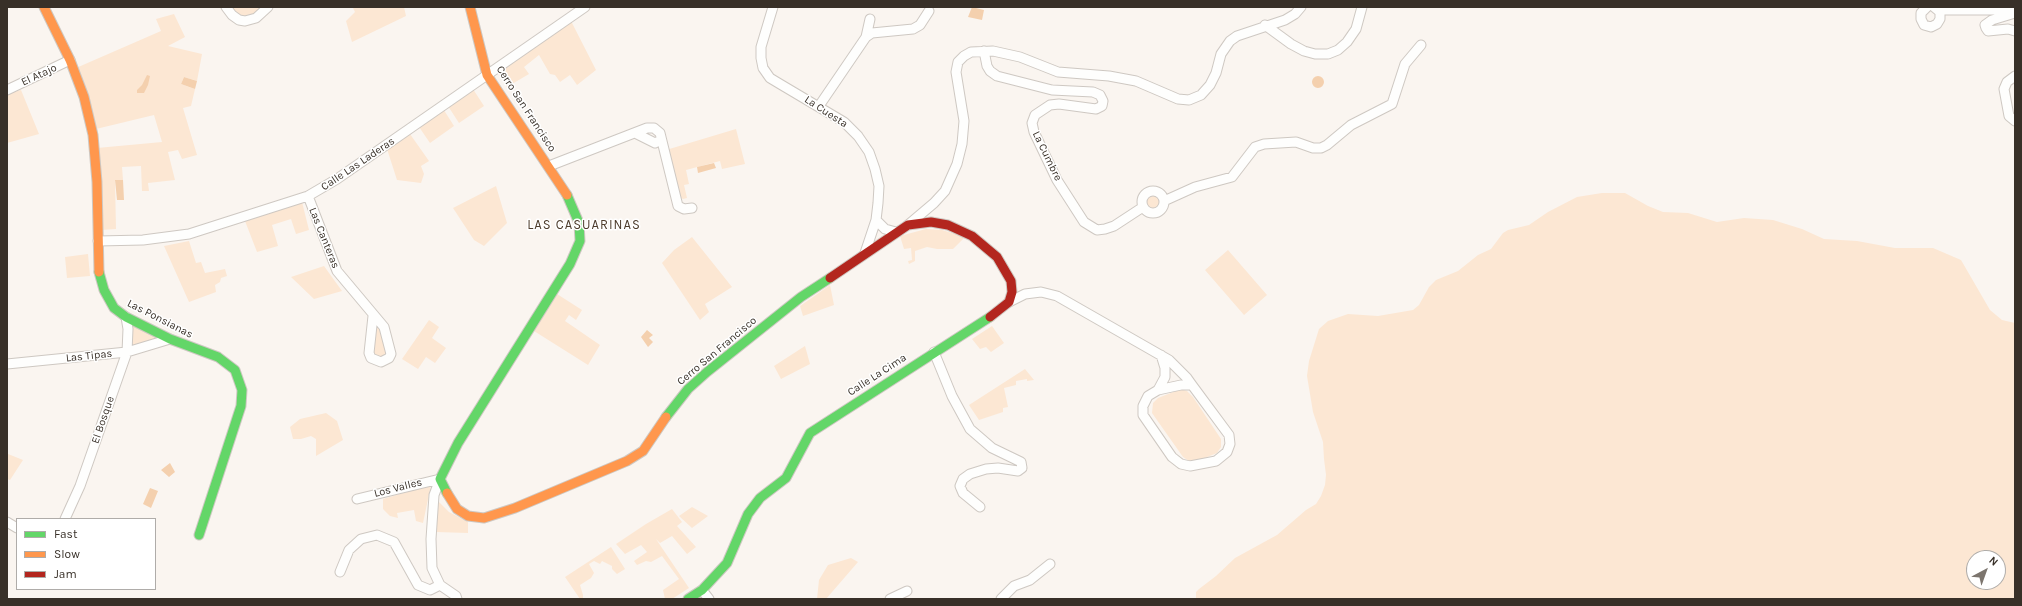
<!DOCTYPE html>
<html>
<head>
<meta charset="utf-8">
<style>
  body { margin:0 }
  #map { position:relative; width:2022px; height:606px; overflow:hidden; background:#faf5f0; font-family:Karla,sans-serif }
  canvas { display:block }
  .frame { position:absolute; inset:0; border:8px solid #383028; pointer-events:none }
  .legend { position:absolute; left:16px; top:518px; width:140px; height:72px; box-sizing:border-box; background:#fff; border:1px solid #afaca9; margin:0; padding:5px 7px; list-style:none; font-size:12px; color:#383028 }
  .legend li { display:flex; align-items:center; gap:8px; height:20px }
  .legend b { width:20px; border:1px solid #afaca9 }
  .north { position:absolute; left:1966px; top:550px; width:40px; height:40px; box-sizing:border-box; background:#fff; border:1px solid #afaca9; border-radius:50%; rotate:41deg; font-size:11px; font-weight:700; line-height:16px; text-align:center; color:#383028 }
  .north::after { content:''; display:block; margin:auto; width:14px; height:18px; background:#7c756e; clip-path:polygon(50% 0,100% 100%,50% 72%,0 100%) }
</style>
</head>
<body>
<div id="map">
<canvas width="2022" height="606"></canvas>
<div class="frame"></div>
<ul class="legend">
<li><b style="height:5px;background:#63d668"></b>Fast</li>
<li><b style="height:5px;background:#ff974d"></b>Slow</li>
<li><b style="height:5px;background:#b3261e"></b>Jam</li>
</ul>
<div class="north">N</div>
</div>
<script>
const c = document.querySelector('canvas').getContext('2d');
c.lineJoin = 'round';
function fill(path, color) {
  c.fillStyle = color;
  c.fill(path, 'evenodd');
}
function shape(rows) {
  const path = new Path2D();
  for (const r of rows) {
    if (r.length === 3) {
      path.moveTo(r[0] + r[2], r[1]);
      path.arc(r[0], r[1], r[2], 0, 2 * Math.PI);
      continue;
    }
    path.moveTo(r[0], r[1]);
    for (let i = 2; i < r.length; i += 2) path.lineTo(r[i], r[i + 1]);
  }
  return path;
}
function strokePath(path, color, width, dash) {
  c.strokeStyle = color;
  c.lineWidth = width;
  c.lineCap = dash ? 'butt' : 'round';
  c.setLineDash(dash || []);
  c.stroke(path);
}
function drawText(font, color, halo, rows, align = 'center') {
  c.font = font + ' Karla,sans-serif';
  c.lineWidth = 3;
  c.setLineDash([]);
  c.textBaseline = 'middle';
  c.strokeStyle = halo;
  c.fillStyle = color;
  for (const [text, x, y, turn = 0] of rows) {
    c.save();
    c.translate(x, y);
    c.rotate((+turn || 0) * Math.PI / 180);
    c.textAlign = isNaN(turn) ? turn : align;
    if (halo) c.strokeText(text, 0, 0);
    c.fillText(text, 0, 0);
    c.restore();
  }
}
fill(shape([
  [226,7,268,7,245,21],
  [355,7,404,7,406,16,352,42,346,21,355,12,353,8],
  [174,14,185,37,168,46,202,54,197,81,184,77,181,84,195,89,191,106,183,108,197,155,182,159,178,150,168,152,175,180,148,183,149,191,142,191,141,166,122,167,123,180,115,181,116,229,101,230,97,148,162,142,154,115,96,129,76,68,161,31,156,19],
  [571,21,596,70,577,85,570,75,560,82,555,75,550,74,539,55,524,67,529,74,507,87,497,72],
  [471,86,484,106,459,123,446,103],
  [21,90,39,134,7,143,7,94],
  [442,107,454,126,430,143,417,124],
  [736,129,745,164,722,169,720,161,686,170,689,184,684,185,687,198,683,199,679,196,666,150],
  [410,134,429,161,421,166,424,174,421,183,397,180,387,149],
  [496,186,507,223,484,246,474,240,453,208],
  [1153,202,11],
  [1602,193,1625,193,1648,206,1663,212,1688,213,1717,222,1744,218,1773,220,1802,229,1824,239,1857,241,1895,248,1933,248,1961,260,1990,310,2002,320,2015,323,2015,599,1196,599,1196,592,1199,589,1216,576,1235,558,1277,535,1306,510,1316,504,1321,496,1325,485,1326,475,1324,459,1323,442,1313,412,1307,376,1309,361,1319,329,1328,321,1348,314,1378,316,1413,310,1419,305,1429,287,1436,280,1458,271,1478,255,1491,249,1503,233,1508,230,1529,225,1548,212,1577,197],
  [1974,558,1998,558,1998,582,1974,582],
  [302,202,309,230,296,234,291,219,272,225,278,246,257,252,245,221],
  [926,229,942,230,965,237,953,249,937,249,927,247,915,251,915,261,909,264,908,261,912,260,911,248,904,249,900,236],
  [692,237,732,287,705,304,709,312,700,320,662,263,674,250],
  [189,241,196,263,201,262,205,273,225,269,227,276,221,278,220,282,215,285,216,292,189,302,164,246],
  [1228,250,1267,295,1244,315,1205,270],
  [88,254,90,276,67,278,65,257],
  [324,266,342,291,314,299,291,277],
  [830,285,834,305,803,316,800,306],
  [557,294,582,310,576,320,569,315,565,321,600,345,588,365,534,331],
  [373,316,384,327,389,358,371,358],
  [126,318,170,339,127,352],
  [429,320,439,327,432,338,446,348,435,363,426,357,418,369,402,359],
  [992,326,1004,343,991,352,986,347,980,349,972,339],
  [805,346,810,364,781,379,774,366],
  [1025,369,1034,380,1027,381,1027,379,1016,381,1016,385,1004,388,1008,407,1003,408,1003,412,979,420,969,405],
  [1181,389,1187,391,1193,397,1221,439,1221,447,1217,453,1195,462,1189,461,1183,457,1152,413,1153,403,1158,398],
  [326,413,337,421,343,440,316,456,316,439,311,436,301,439,293,439,290,427,300,419],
  [8,454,23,460,10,480,7,479],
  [431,485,423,523,416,521,414,510,397,513,398,518,390,516,383,509,383,499],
  [437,500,449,512,468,522,468,533,436,532],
  [692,507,708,516,692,528,679,516],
  [672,509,682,522,677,526,696,547,687,554,672,536,660,543,656,539,689,588,672,599,665,599,663,590,679,579,662,556,651,562,646,561,637,565,634,561,647,552,641,545,625,554,616,544,646,524],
  [611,547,625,569,617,574,612,569,612,566,602,561,600,564,594,561,589,564,594,573,591,578,580,585,583,595,583,599,580,599,565,577],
  [851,558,858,562,826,599,817,599,819,580,828,565]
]), '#fce7d3');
fill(shape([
  [972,7,984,10,982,20,968,17],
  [147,75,150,76,148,85,144,93,137,93,137,90,142,85],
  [1318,82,6],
  [184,77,197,81,195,89,181,84],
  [714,163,716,168,698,173,697,167],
  [115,180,123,180,124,200,117,200],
  [647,330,653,335,649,338,653,342,648,347,641,337],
  [170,463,175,472,169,477,161,470],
  [150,488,158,491,151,508,143,504]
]), '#f4d0ae');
const street = shape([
  [226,7,232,15,239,20,245,21,256,18,268,7],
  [773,7,761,47,761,58,763,68,770,78,780,84,844,122,858,136,869,152,875,169,879,186,878,203,876,220,865,253],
  [1927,7,1921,13,1921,19,1924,25,1931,27,1937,24,1940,19,1940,12,1934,7],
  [1938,10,2015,10],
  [2015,13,1992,20,1985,25,1986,28,1988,31,2008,29,2015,31],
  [870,19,866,37,872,33,913,29,920,25,929,11],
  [1265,25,1291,44,1304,51,1315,54,1328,54,1338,50,1347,42,1356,29,1362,7],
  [984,51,987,66,990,71,997,76,1052,90,1093,92,1100,95,1103,101,1102,106,1096,109,1059,104,1050,105,1035,115,1032,123,1034,132,1057,180,1084,222,1097,230,1105,229,1114,226,1143,207],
  [2015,76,2007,82,2004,89,2009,116,2015,121],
  [7,90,70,60],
  [819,106,866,37],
  [635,133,655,143,661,140],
  [549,166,647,128,654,128,660,133,678,206,684,209,692,208],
  [1153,202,11],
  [308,196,337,271,384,327,391,354,389,358,381,362,371,358,369,353,373,316],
  [1164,201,1195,187,1232,177,1255,147,1264,144,1296,142,1313,148,1321,148,1327,145,1351,125,1392,104,1405,64,1421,45],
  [876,220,885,229,896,232],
  [908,225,934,203,945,191,957,164,962,144,964,121,956,72,958,62,964,56,971,52,993,51,1020,57,1058,72,1109,76,1136,81,1178,99,1189,100,1201,95,1210,85,1216,73,1221,54,1230,41,1237,36,1285,20,1295,14,1301,7],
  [98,241,143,240,189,234,308,196,337,179,585,7],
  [1009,302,1025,294,1041,292,1057,296,1169,360,1187,378,1192,385,1229,435,1230,444,1227,452,1216,461,1190,466,1181,464,1172,457,1143,415,1143,406,1148,396,1158,390,1181,385,1192,385],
  [934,352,952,396,970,429,992,448,1021,462,1022,468,1018,471,998,468,986,469,970,474,963,479,960,486,963,493,980,507],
  [7,364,127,352,170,339],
  [1158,390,1165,377,1165,368,1161,355],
  [440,479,434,495,431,539,432,568,440,585,456,596,457,599],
  [357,499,440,479],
  [65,519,80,486,127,352,128,329,126,317],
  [7,522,17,528],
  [340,572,349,550,361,539,377,535,394,542,418,585,430,590,440,585],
  [702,590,709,599],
  [890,599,907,591],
  [1001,599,1014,586,1030,580,1050,564]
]);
const fast = shape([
  [99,272,104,290,114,308,126,317,170,339,218,357,235,370,242,390,241,406,199,535],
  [666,417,688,389,707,372,801,297,830,278],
  [447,493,440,479,458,443,570,264,580,241,579,223,567,195],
  [688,599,702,590,727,563,748,514,760,498,786,478,810,433,990,317]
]);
const slow = shape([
  [44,7,70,60,84,97,93,135,97,182,99,272],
  [470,7,487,75,567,195],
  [447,493,457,509,468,516,484,518,515,508,627,461,643,451,666,417]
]);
const jam = shape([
  [830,278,908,225,931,222,948,225,972,236,997,257,1011,281,1012,292,1009,302,990,317]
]);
strokePath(street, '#cec8c2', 11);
strokePath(fast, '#cec8c2', 11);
strokePath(slow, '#cec8c2', 11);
strokePath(jam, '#cec8c2', 11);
strokePath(street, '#fefefd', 9);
strokePath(fast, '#63d668', 9);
strokePath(slow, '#ff974d', 9);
strokePath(jam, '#b3261e', 9);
drawText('11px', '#383028', '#fff', [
  ["El Atajo",39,75,-25],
  ["Cerro San Francisco",526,109,57],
  ["La Cuesta",826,112,33],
  ["La Cumbre",1047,156,64],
  ["Calle Las Laderas",358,164,-34],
  ["Las Canteras",324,238,68],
  ["Las Ponsianas",160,319,27],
  ["Cerro San Francisco",717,351,-40],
  ["Las Tipas",89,356,-6],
  ["Calle La Cima",877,375,-33],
  ["El Bosque",103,420,-71],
  ["Los Valles",398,488,-14]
]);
c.letterSpacing = '1px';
drawText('13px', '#4d3c2c', '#fff', [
  ["LAS CASUARINAS",584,225]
]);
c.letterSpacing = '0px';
</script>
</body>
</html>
